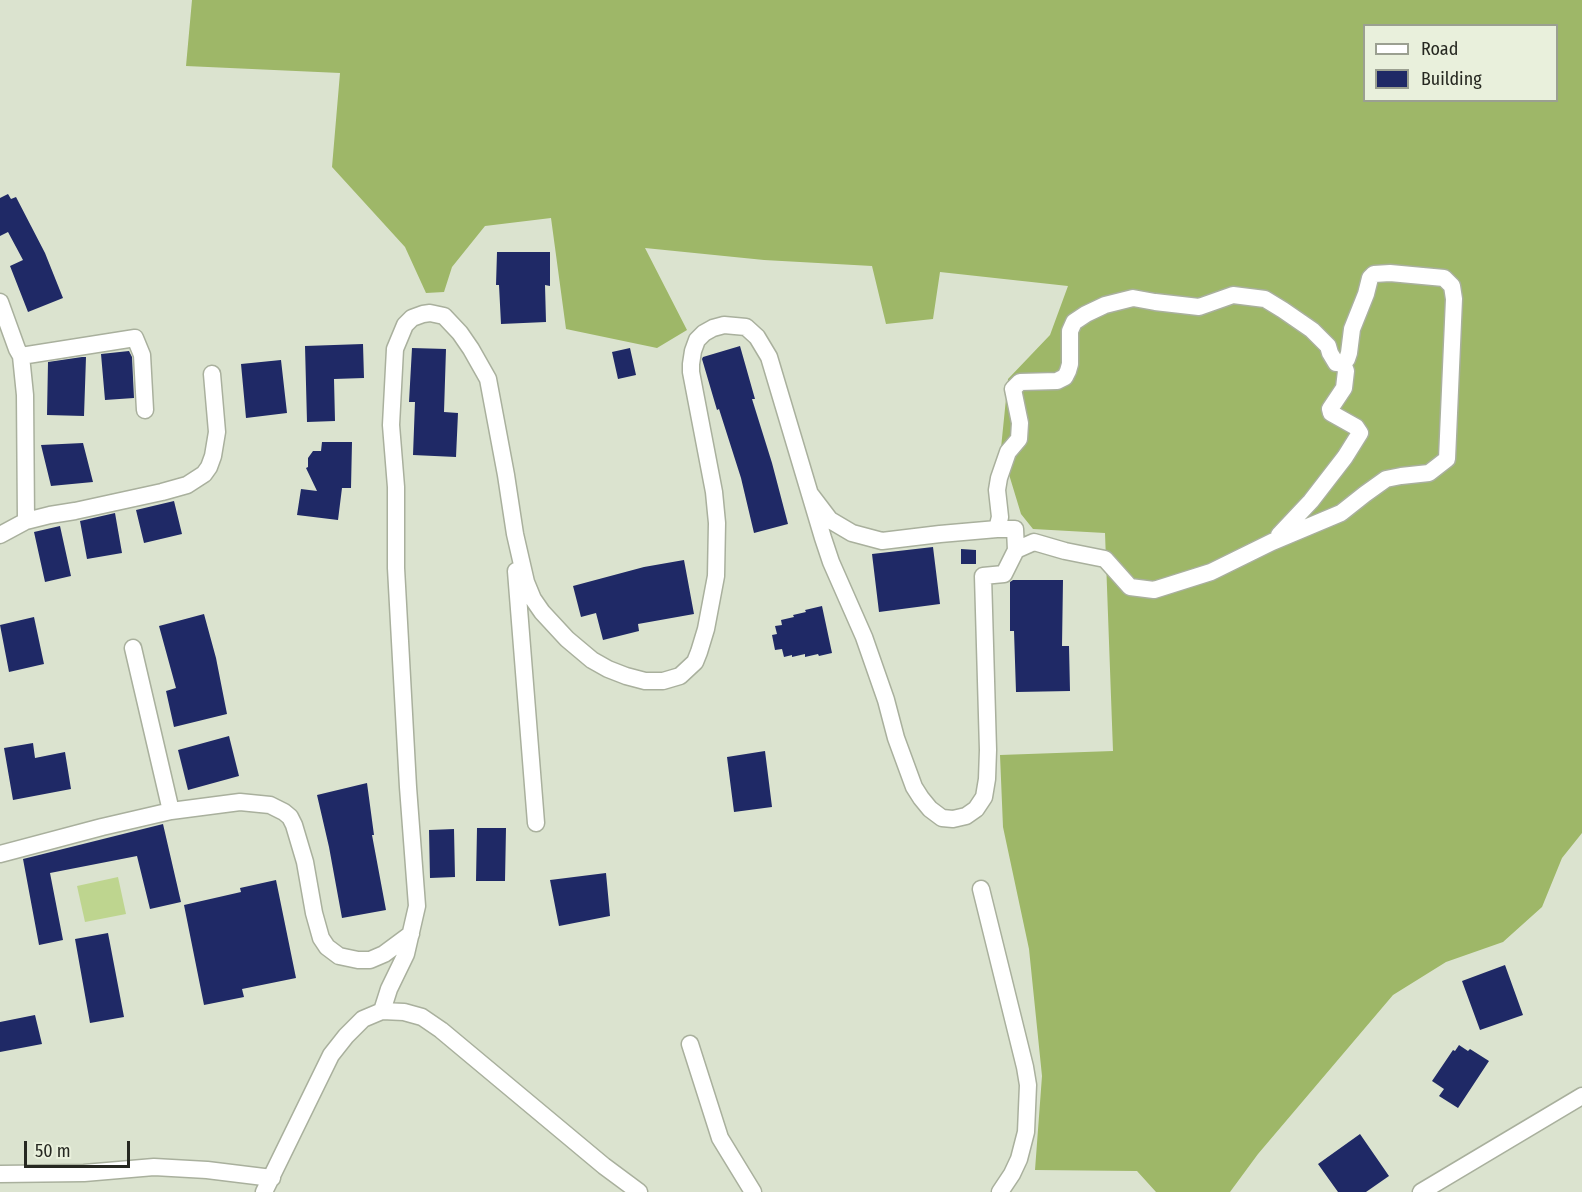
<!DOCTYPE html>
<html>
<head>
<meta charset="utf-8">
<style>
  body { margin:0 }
  #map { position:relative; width:1582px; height:1192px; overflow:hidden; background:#dbe3cf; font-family:"Fira Sans Condensed",sans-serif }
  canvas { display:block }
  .legend { position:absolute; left:1363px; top:24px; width:195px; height:78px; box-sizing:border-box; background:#e9f0dc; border:2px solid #9ba091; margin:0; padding:8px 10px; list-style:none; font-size:18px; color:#262821 }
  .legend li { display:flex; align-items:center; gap:12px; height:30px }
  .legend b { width:30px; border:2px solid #9ba091 }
  .scale { position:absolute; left:24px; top:1141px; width:106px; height:27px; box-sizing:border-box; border:3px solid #262821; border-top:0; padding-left:8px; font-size:18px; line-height:21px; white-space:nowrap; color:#262821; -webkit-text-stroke:4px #e9f0dc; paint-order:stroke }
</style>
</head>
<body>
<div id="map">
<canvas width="1582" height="1192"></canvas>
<ul class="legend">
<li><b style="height:8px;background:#fff"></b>Road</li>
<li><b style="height:16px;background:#1f2966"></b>Building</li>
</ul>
<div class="scale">50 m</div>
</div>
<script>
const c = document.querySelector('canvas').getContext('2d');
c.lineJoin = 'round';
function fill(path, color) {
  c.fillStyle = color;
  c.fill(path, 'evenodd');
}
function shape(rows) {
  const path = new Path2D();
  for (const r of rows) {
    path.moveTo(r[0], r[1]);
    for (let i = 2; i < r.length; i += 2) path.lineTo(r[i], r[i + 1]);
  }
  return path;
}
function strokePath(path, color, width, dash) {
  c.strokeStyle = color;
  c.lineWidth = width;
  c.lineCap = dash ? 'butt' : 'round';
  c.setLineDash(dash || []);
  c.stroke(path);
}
fill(shape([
  [118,877,126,914,85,922,77,886]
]), '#bed58f');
fill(shape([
  [192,0,1582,0,1582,833,1562,858,1542,907,1503,942,1446,962,1393,995,1258,1154,1230,1192,1156,1192,1137,1171,1035,1170,1042,1076,1029,949,1003,827,1000,755,1113,751,1105,533,1033,529,1021,514,1001,448,1008,379,1050,335,1068,286,940,272,933,319,886,324,872,266,764,260,645,248,687,330,657,348,566,329,551,218,485,226,452,267,444,292,426,293,405,247,332,167,340,73,186,66],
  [1364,26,1556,26,1556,100,1364,100]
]), '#9eb768');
fill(shape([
  [8,194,11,199,16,197,45,253,63,298,28,312,10,266,23,260,8,232,0,236,0,198],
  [497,252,550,252,550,286,545,285,546,322,501,324,499,285,496,285],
  [363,344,364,378,334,379,335,421,307,422,305,346],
  [740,346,755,399,752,399,772,463,788,524,754,533,741,478,719,409,717,410,702,359,703,357],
  [412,348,446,349,444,412,458,413,456,457,413,455,415,402,409,402],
  [630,348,636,375,618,379,612,352],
  [129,351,132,357,134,398,105,400,101,354],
  [82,357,86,357,84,416,47,415,48,362],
  [281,360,287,413,246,418,241,364],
  [322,442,352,442,351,488,342,488,338,520,297,515,301,489,317,491,306,468,308,467,308,458,313,451,321,451],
  [83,443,93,482,51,486,41,445],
  [174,501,182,534,144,543,136,510],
  [115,513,122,553,87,559,80,521],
  [60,526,71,576,45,582,34,532],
  [933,547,940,604,879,612,872,554],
  [961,549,976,550,976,564,961,564],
  [684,560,694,614,638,624,639,631,603,640,596,613,581,617,573,586,644,567],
  [1013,580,1063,580,1062,646,1069,646,1070,691,1016,692,1014,631,1010,631,1010,582],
  [822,606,832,653,819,656,818,654,805,657,805,654,792,657,792,655,784,657,782,649,775,650,772,635,777,634,775,626,782,625,781,620,794,617,793,615,806,612,805,610],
  [204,614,216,658,227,714,174,727,166,691,176,688,159,626],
  [34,617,44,664,9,672,0,625],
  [229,736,239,776,188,790,178,750],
  [33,743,35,758,65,752,71,789,13,800,4,748],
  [765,751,772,807,734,812,727,757],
  [367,783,374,835,372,835,386,910,342,918,329,847,317,795],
  [163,824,181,902,150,909,137,856,50,873,63,940,39,945,23,859],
  [477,828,506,828,505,881,476,881],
  [454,829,455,877,430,878,429,830],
  [606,873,610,916,559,926,550,880],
  [276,880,296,978,242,989,244,997,204,1005,184,905,241,892,240,888],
  [108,933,124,1017,90,1023,75,939],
  [1505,965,1523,1015,1480,1030,1462,981],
  [35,1015,42,1044,0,1052,0,1022],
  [1459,1045,1468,1051,1470,1049,1489,1061,1458,1108,1439,1096,1444,1089,1432,1081,1453,1050,1455,1051],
  [1360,1134,1389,1176,1366,1192,1338,1192,1318,1164]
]), '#1f2966');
const minor = shape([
  [0,302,17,349,21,356,25,395,26,521],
  [21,356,135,338,142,355,145,410],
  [997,529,1000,517,997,490,999,478,1008,452,1019,439,1020,423,1013,389,1020,382,1057,381,1065,377,1068,371,1070,364,1070,331,1074,322,1086,314,1105,305,1133,298,1155,302,1199,307,1233,295,1265,299,1283,310,1312,330,1328,346,1330,353,1336,363,1343,363,1347,359,1349,353,1352,329,1366,294,1370,278,1374,274,1390,273,1444,278,1452,286,1454,299,1447,459,1429,473,1401,476,1386,479,1365,494,1341,513,1272,542,1211,572,1154,590,1130,587,1105,559,1065,551,1034,542,1016,550],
  [0,535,26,521,50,515,75,511,162,492,187,485,204,474,209,467,213,456,217,432,212,374],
  [1279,535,1311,501,1345,457,1360,433,1356,427,1331,413,1330,409,1344,388,1346,371,1343,363],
  [516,571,536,823],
  [133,648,171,811],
  [0,854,102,827,171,811,240,802,270,805,284,812,290,817,294,825,305,862,314,913,321,938,327,947,339,956,358,960,370,960,384,954,411,934],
  [981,889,1025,1067,1028,1085,1026,1132,1019,1159,1012,1174,1000,1192],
  [382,1011,389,989,406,954,417,906,408,787,396,568,396,487,391,425,395,349,405,325,412,318,423,314,430,313,444,316,460,333,471,349,488,379,506,475,515,534,526,582,533,599,542,612,567,639,592,660,608,669,626,676,645,681,663,681,680,676,695,662,699,652,706,629,716,576,717,523,714,492,691,372,691,364,693,351,697,340,704,333,713,328,724,325,746,327,757,337,769,357,823,538,831,562,864,637,886,700,896,738,914,787,921,798,930,809,942,818,953,819,966,816,976,809,984,797,987,779,988,750,983,576,1004,574,1016,550,1015,529,997,529,940,534,882,541,852,533,830,520,811,495],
  [690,1044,720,1138,753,1192],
  [0,1174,84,1173,154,1167,207,1170,272,1178],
  [264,1192,331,1055,346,1036,363,1019,382,1011,404,1012,422,1017,441,1030,604,1166,639,1192],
  [1421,1192,1582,1096]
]);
strokePath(minor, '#a9b09d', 19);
strokePath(minor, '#fff', 16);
</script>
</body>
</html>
